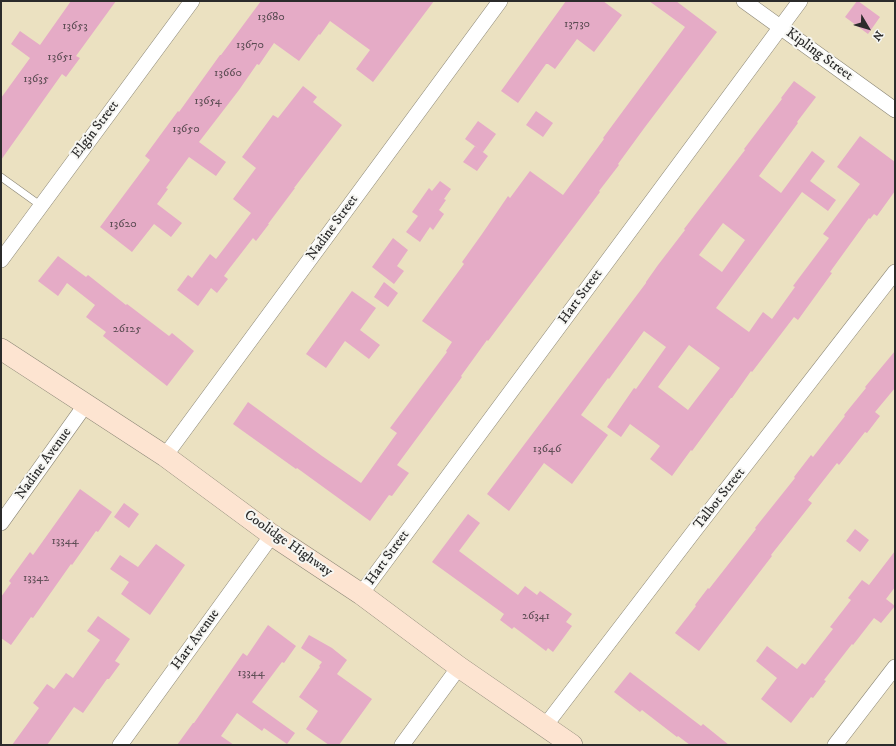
<!DOCTYPE html>
<html>
<head>
<meta charset="utf-8">
<style>
  body { margin:0 }
  #map { position:relative; width:896px; height:746px; overflow:hidden; background:#ebe1c1; font-family:"IM FELL DW Pica",serif }
  canvas { display:block }
  .frame { position:absolute; inset:0; border:2px solid #2b2b2b; pointer-events:none }
  .north { position:absolute; left:848px; top:8px; width:40px; height:40px; -webkit-text-stroke:3px #f6f6f2; paint-order:stroke; rotate:128deg; font-size:11px; font-weight:700; line-height:16px; text-align:center; color:#2b2b2b }
  .north::after { content:''; display:block; margin:auto; width:14px; height:18px; background:#2b2b2b; clip-path:polygon(50% 0,100% 100%,50% 72%,0 100%) }
</style>
</head>
<body>
<div id="map">
<canvas width="896" height="746"></canvas>
<div class="frame"></div>
<div class="north">N</div>
</div>
<script>
const c = document.querySelector('canvas').getContext('2d');
c.lineJoin = 'round';
function fill(path, color) {
  c.fillStyle = color;
  c.fill(path, 'evenodd');
}
function shape(rows) {
  const path = new Path2D();
  for (const r of rows) {
    path.moveTo(r[0], r[1]);
    for (let i = 2; i < r.length; i += 2) path.lineTo(r[i], r[i + 1]);
  }
  return path;
}
function strokePath(path, color, width, dash) {
  c.strokeStyle = color;
  c.lineWidth = width;
  c.lineCap = dash ? 'butt' : 'round';
  c.setLineDash(dash || []);
  c.stroke(path);
}
function drawText(font, color, halo, rows, align = 'center') {
  c.font = font + ' "IM FELL DW Pica",serif';
  c.lineWidth = 4;
  c.setLineDash([]);
  c.textBaseline = 'middle';
  c.strokeStyle = halo;
  c.fillStyle = color;
  for (const [text, x, y, turn = 0] of rows) {
    c.save();
    c.translate(x, y);
    c.rotate((+turn || 0) * Math.PI / 180);
    c.textAlign = isNaN(turn) ? turn : align;
    if (halo) c.strokeText(text, 0, 0);
    c.fillText(text, 0, 0);
    c.restore();
  }
}
fill(shape([
  [71,1,116,1,76,56,80,58,66,77,62,74,1,160,1,98,30,58,11,44,20,31,40,45],
  [261,1,434,1,373,82,356,69,370,50,330,21,320,35,319,34,299,61,274,43,259,65,257,64,239,90,199,142,226,162,216,176,189,157,166,188,168,189,157,204,182,223,171,237,154,224,132,252,100,227,150,160,145,156,178,111,179,112,220,55,221,55],
  [566,1,603,1,622,15,594,52,577,39,555,69,548,64,546,64,518,103,501,91],
  [649,1,676,1,717,32,645,127,618,164,619,165,599,191,600,192,488,341,487,340,461,376,462,377,397,465,409,473,392,496,389,495,370,521,297,468,296,469,233,424,248,402,322,456,361,483,397,433,390,428,447,352,446,351,452,342,422,321,464,264,462,262,482,234,508,196,510,198,530,171,563,195,604,139,603,138,685,27],
  [857,1,858,1,880,17,868,34,845,17],
  [794,81,816,97,797,122,798,123,759,176,781,193,812,151,825,161,810,181,836,200,828,211,802,192,716,308,749,332,763,312,772,319,795,287,793,286,829,238,823,234,860,184,837,167,860,136,895,162,895,191,877,216,874,214,870,219,869,218,830,272,832,273,798,320,794,317,752,372,751,371,732,398,731,398,692,451,691,450,672,476,650,459,660,446,630,424,621,437,607,427,634,388,636,389,666,347,644,331,609,379,608,378,581,415,608,435,572,484,544,463,509,511,487,494,646,283,646,282,658,265,685,230,684,229,697,212,745,150,744,149,782,99,781,98],
  [723,223,745,240,722,272,699,255],
  [689,345,720,368,688,410,658,387],
  [303,86,317,97,313,102,342,125,294,188,295,188,268,224,269,224,256,241,253,238,229,269,224,276,228,279,217,293,211,288,198,306,177,290,188,275,192,278,210,254,216,259,251,213,233,199,256,168,242,157,273,115,278,118],
  [536,111,553,123,543,137,526,125],
  [478,121,496,134,483,152,465,139],
  [475,146,488,156,477,171,463,162],
  [440,181,451,189,444,199,446,200,439,210,444,214,433,230,430,227,420,242,406,232,418,216,412,212,429,188,432,191],
  [393,238,408,250,397,266,404,271,394,284,372,267],
  [58,256,86,277,88,275,126,305,127,304,169,336,172,333,194,351,167,386,103,336,106,332,86,317,95,305,67,283,58,296,38,281],
  [384,282,398,293,388,307,374,297],
  [352,291,376,308,360,330,380,345,369,359,345,341,326,368,306,354],
  [895,351,895,388,875,412,880,416,867,433,865,432,839,465,837,463,808,500,812,503,771,555,772,556,699,651,675,633,696,606,695,605,708,588,709,589,756,529,755,528,795,478,794,477,811,455,813,457,845,416,844,415,866,388,865,387],
  [80,489,112,512,98,532,96,531,72,565,71,564,33,618,31,617,11,645,1,638,1,597,11,583,9,581,30,552,33,555],
  [124,503,139,514,129,528,114,517],
  [468,514,480,523,459,551,518,595,525,586,537,595,540,591,572,614,566,622,572,626,553,652,548,648,546,651,514,627,512,629,500,620,504,614,432,562],
  [855,529,869,540,860,552,846,541],
  [156,544,185,565,150,615,121,594,129,582,110,569,120,555,138,567],
  [895,551,895,587,886,599,895,606,881,623,874,618,853,645,852,644,824,680,826,681,813,698,811,697,791,723,761,699,777,678,756,661,767,646,797,669,802,663,805,665,833,629,830,627,851,600,848,598,862,580,869,585],
  [98,616,130,639,115,661,120,664,109,679,107,679,83,713,74,707,47,745,12,745,39,708,33,703,47,684,54,689,66,673,73,678,100,640,87,631],
  [268,625,296,646,284,663,282,662,252,702,295,733,287,744,264,728,262,731,237,713,221,736,234,745,177,745,193,723,194,723,243,653,247,656],
  [309,635,332,648,347,660,337,674,372,699,339,745,329,745,306,729,318,711,299,697,320,667,319,666,322,662,301,648],
  [630,672,701,726,703,724,729,745,690,745,678,736,677,737,642,710,640,712,614,692]
]), '#e5abc6');
const lane = shape([
  [1,177,40,205]
]);
const street = shape([
  [744,1,895,110],
  [1,260,192,1],
  [165,456,500,1],
  [1,523,86,404],
  [361,594,800,1],
  [545,726,695,530,895,272],
  [120,745,272,535],
  [402,745,459,667],
  [835,745,895,667]
]);
const secondary = shape([
  [1,349,165,456,272,535,361,594,459,667,572,745]
]);
strokePath(lane, '#8b8676', 8);
strokePath(street, '#8b8676', 16);
strokePath(secondary, '#8b8676', 22);
strokePath(lane, '#fff', 7);
strokePath(street, '#fff', 15);
strokePath(secondary, '#fde4d1', 21);
drawText('12px', '#5a4b52', null, [
  ["13680",271,18],
  ["13730",577,25],
  ["13653",75,27],
  ["13670",250,46],
  ["13651",60,58],
  ["13660",228,74],
  ["13635",36,80],
  ["13654",208,102],
  ["13650",186,130],
  ["13620",123,225],
  ["26125",127,330],
  ["13646",547,450],
  ["13344",65,542],
  ["13342",36,579],
  ["26341",536,617],
  ["13344",251,674]
]);
drawText('14px', '#2b2b2b', '#f6f6f2', [
  ["Kipling Street",819,55,36],
  ["Elgin Street",96,130,-53],
  ["Nadine Street",333,228,-54],
  ["Hart Street",581,297,-54],
  ["Nadine Avenue",44,464,-54],
  ["Talbot Street",720,499,-52],
  ["Coolidge Highway",288,544,35],
  ["Hart Street",388,558,-54],
  ["Hart Avenue",196,640,-54]
]);
</script>
</body>
</html>
